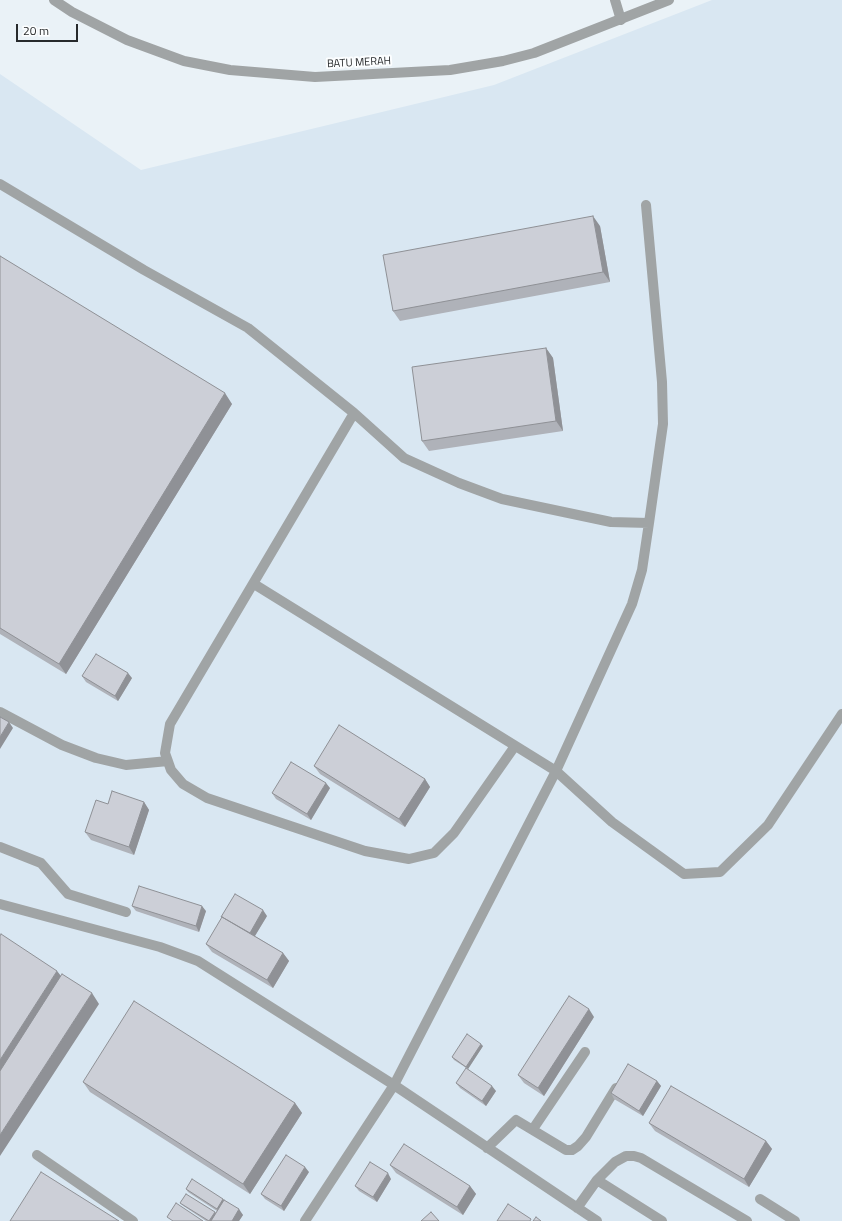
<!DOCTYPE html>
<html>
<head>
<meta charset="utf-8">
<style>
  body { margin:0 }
  #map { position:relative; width:842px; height:1221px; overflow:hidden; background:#eaf2f7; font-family:"Titillium Web",sans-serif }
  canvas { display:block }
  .scale { position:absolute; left:16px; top:24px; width:62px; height:18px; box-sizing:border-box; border:2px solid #272a2c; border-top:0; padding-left:5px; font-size:12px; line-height:14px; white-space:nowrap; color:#272a2c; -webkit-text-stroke:3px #fcfeff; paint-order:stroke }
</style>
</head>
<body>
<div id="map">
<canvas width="842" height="1221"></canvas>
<div class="scale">20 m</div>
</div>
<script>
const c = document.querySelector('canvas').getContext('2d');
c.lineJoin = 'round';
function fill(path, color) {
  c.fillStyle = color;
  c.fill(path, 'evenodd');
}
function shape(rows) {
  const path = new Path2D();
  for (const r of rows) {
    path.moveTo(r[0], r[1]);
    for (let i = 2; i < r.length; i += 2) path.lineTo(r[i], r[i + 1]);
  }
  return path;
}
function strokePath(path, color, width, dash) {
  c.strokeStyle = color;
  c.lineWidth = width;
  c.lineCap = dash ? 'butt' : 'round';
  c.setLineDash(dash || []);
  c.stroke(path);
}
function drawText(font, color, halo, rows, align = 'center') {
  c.font = font + ' "Titillium Web",sans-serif';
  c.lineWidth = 4;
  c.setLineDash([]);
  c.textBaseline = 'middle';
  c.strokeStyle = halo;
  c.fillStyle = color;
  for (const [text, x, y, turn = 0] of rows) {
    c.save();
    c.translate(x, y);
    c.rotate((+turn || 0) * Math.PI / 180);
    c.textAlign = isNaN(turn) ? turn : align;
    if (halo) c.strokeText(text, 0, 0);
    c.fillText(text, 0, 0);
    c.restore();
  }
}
fill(shape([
  [712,0,842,0,842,1221,0,1221,0,74,141,170,494,85]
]), '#d9e7f2');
strokePath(shape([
  [615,0,621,20],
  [0,184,144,270,248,328,354,413,404,458,459,483,502,499,611,522,649,523,642,570,632,604,556,771,394,1085,305,1221],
  [646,205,662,382,663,424,649,523],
  [354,413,170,724,165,753,171,770,183,784,207,798,365,851,409,859,434,853,454,833,515,746],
  [254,584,556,771,612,822,684,874,720,872,768,825,842,714],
  [0,712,62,745,96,758,126,765,168,761],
  [0,847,41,863,68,894,126,912],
  [0,904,160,947,198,961,394,1085,597,1221],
  [533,1129,585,1052],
  [487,1148,516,1120,566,1150,572,1150,578,1146,586,1137,616,1088],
  [37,1155,133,1221],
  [597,1180,662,1221],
  [760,1199,795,1221],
  [577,1208,597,1180,615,1162,626,1156,634,1156,641,1158,747,1221]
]), '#a0a4a5', 10);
strokePath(shape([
  [54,0,72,12,127,40,184,61,230,70,315,77,450,70,503,61,534,53,669,0]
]), '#a0a4a5', 10);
fill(shape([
  [600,226,610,282,400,321,393,311],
  [0,256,232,404,66,674,0,634],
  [546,348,553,358,563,431,429,451,422,441],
  [82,676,132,678,118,701,86,682],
  [314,766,425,779,430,787,405,827,320,774],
  [330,788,311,820,276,799,272,793],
  [144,802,149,810,134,855,91,840,85,832],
  [132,906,206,911,199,932,136,911],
  [267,916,255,936,283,953,289,961,273,988,212,952,206,944],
  [594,1017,544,1096,524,1083,518,1075],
  [483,1046,468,1069,454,1060,452,1057],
  [657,1081,661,1086,643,1116,614,1099,611,1093],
  [83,1082,295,1103,302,1113,250,1194,90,1092],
  [456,1083,496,1091,486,1106,460,1088],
  [649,1123,766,1141,772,1149,749,1187,655,1131],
  [390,1165,470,1186,476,1194,463,1215,396,1173],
  [309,1172,284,1211,265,1199,261,1194],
  [391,1179,377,1202,359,1191,355,1186],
  [186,1189,223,1199,243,1215,239,1221,206,1221,182,1205,180,1203,215,1213,217,1211,188,1192]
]), '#afb2b9');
fill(shape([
  [593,216,600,226,610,282,603,272],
  [546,348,553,358,563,431,556,421],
  [225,393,232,404,66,674,59,664],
  [128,673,132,678,118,701,115,696],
  [9,722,13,728,0,749,0,737],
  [425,779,430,787,405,827,399,819],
  [326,783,330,788,311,820,307,814],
  [144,802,149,810,134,855,129,847],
  [202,906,206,911,199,932,196,926],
  [263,910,267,916,253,939,249,934],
  [283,953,289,961,273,988,267,980],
  [57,971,65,981,0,1081,0,1060],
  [92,993,99,1004,0,1156,0,1135],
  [589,1009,594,1017,544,1096,538,1088],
  [481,1044,483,1046,468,1069,466,1067],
  [657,1081,661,1086,643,1116,639,1111],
  [492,1086,496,1091,486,1106,482,1101],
  [295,1103,302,1113,250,1194,243,1184],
  [766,1141,772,1149,749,1187,744,1179],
  [305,1167,309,1172,284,1211,281,1206],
  [388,1173,391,1179,377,1202,373,1197],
  [470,1186,476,1194,463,1215,457,1207],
  [223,1199,225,1202,219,1212,217,1209],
  [239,1209,243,1215,239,1221,232,1221],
  [215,1212,217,1215,212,1221,209,1221]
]), '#8f9196');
const building = shape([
  [593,216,603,272,393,311,383,255,593,216],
  [0,256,225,393,59,664,0,628,0,256],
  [546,348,556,421,422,441,412,367,546,348],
  [96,654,128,673,115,696,82,676,96,654],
  [0,717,9,722,0,737,0,717],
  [339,725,425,779,399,819,314,766,339,725],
  [291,762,326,783,307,814,272,793,291,762],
  [112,791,144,802,129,847,85,832,96,800,108,804,112,791],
  [139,886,202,906,196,926,132,906,139,886],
  [235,894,263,910,250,933,222,917,221,917,235,894],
  [222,917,283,953,267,980,206,944,222,917],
  [1,934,57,971,0,1060,0,936,1,934],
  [62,974,92,993,0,1135,0,1071,62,974],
  [569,996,589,1009,538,1088,518,1075,569,996],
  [134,1001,295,1103,243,1184,83,1082,134,1001],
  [467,1034,481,1044,466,1067,452,1057,467,1034],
  [628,1064,657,1081,639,1111,611,1093,628,1064],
  [466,1068,492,1086,482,1101,456,1083,466,1068],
  [671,1086,766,1141,744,1179,649,1123,671,1086],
  [404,1144,470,1186,457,1207,390,1165,404,1144],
  [286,1155,305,1167,281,1206,261,1194,286,1155],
  [370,1162,388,1173,373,1197,355,1186,370,1162],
  [41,1172,119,1221,10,1221,41,1172],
  [192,1179,223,1199,217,1209,186,1189,192,1179],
  [186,1194,215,1212,209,1221,180,1203,186,1194],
  [224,1200,239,1209,232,1221,211,1221,224,1200],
  [176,1203,203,1221,173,1221,167,1217,176,1203],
  [508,1204,531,1219,530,1221,497,1221,508,1204],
  [431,1212,439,1221,421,1221,431,1212],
  [536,1217,541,1221,533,1221,536,1217]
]);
fill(building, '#cccfd7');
strokePath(building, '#8f9196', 1);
drawText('11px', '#272a2c', '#fcfeff', [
  ["BATU MERAH",359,63,-3]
]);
</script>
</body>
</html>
